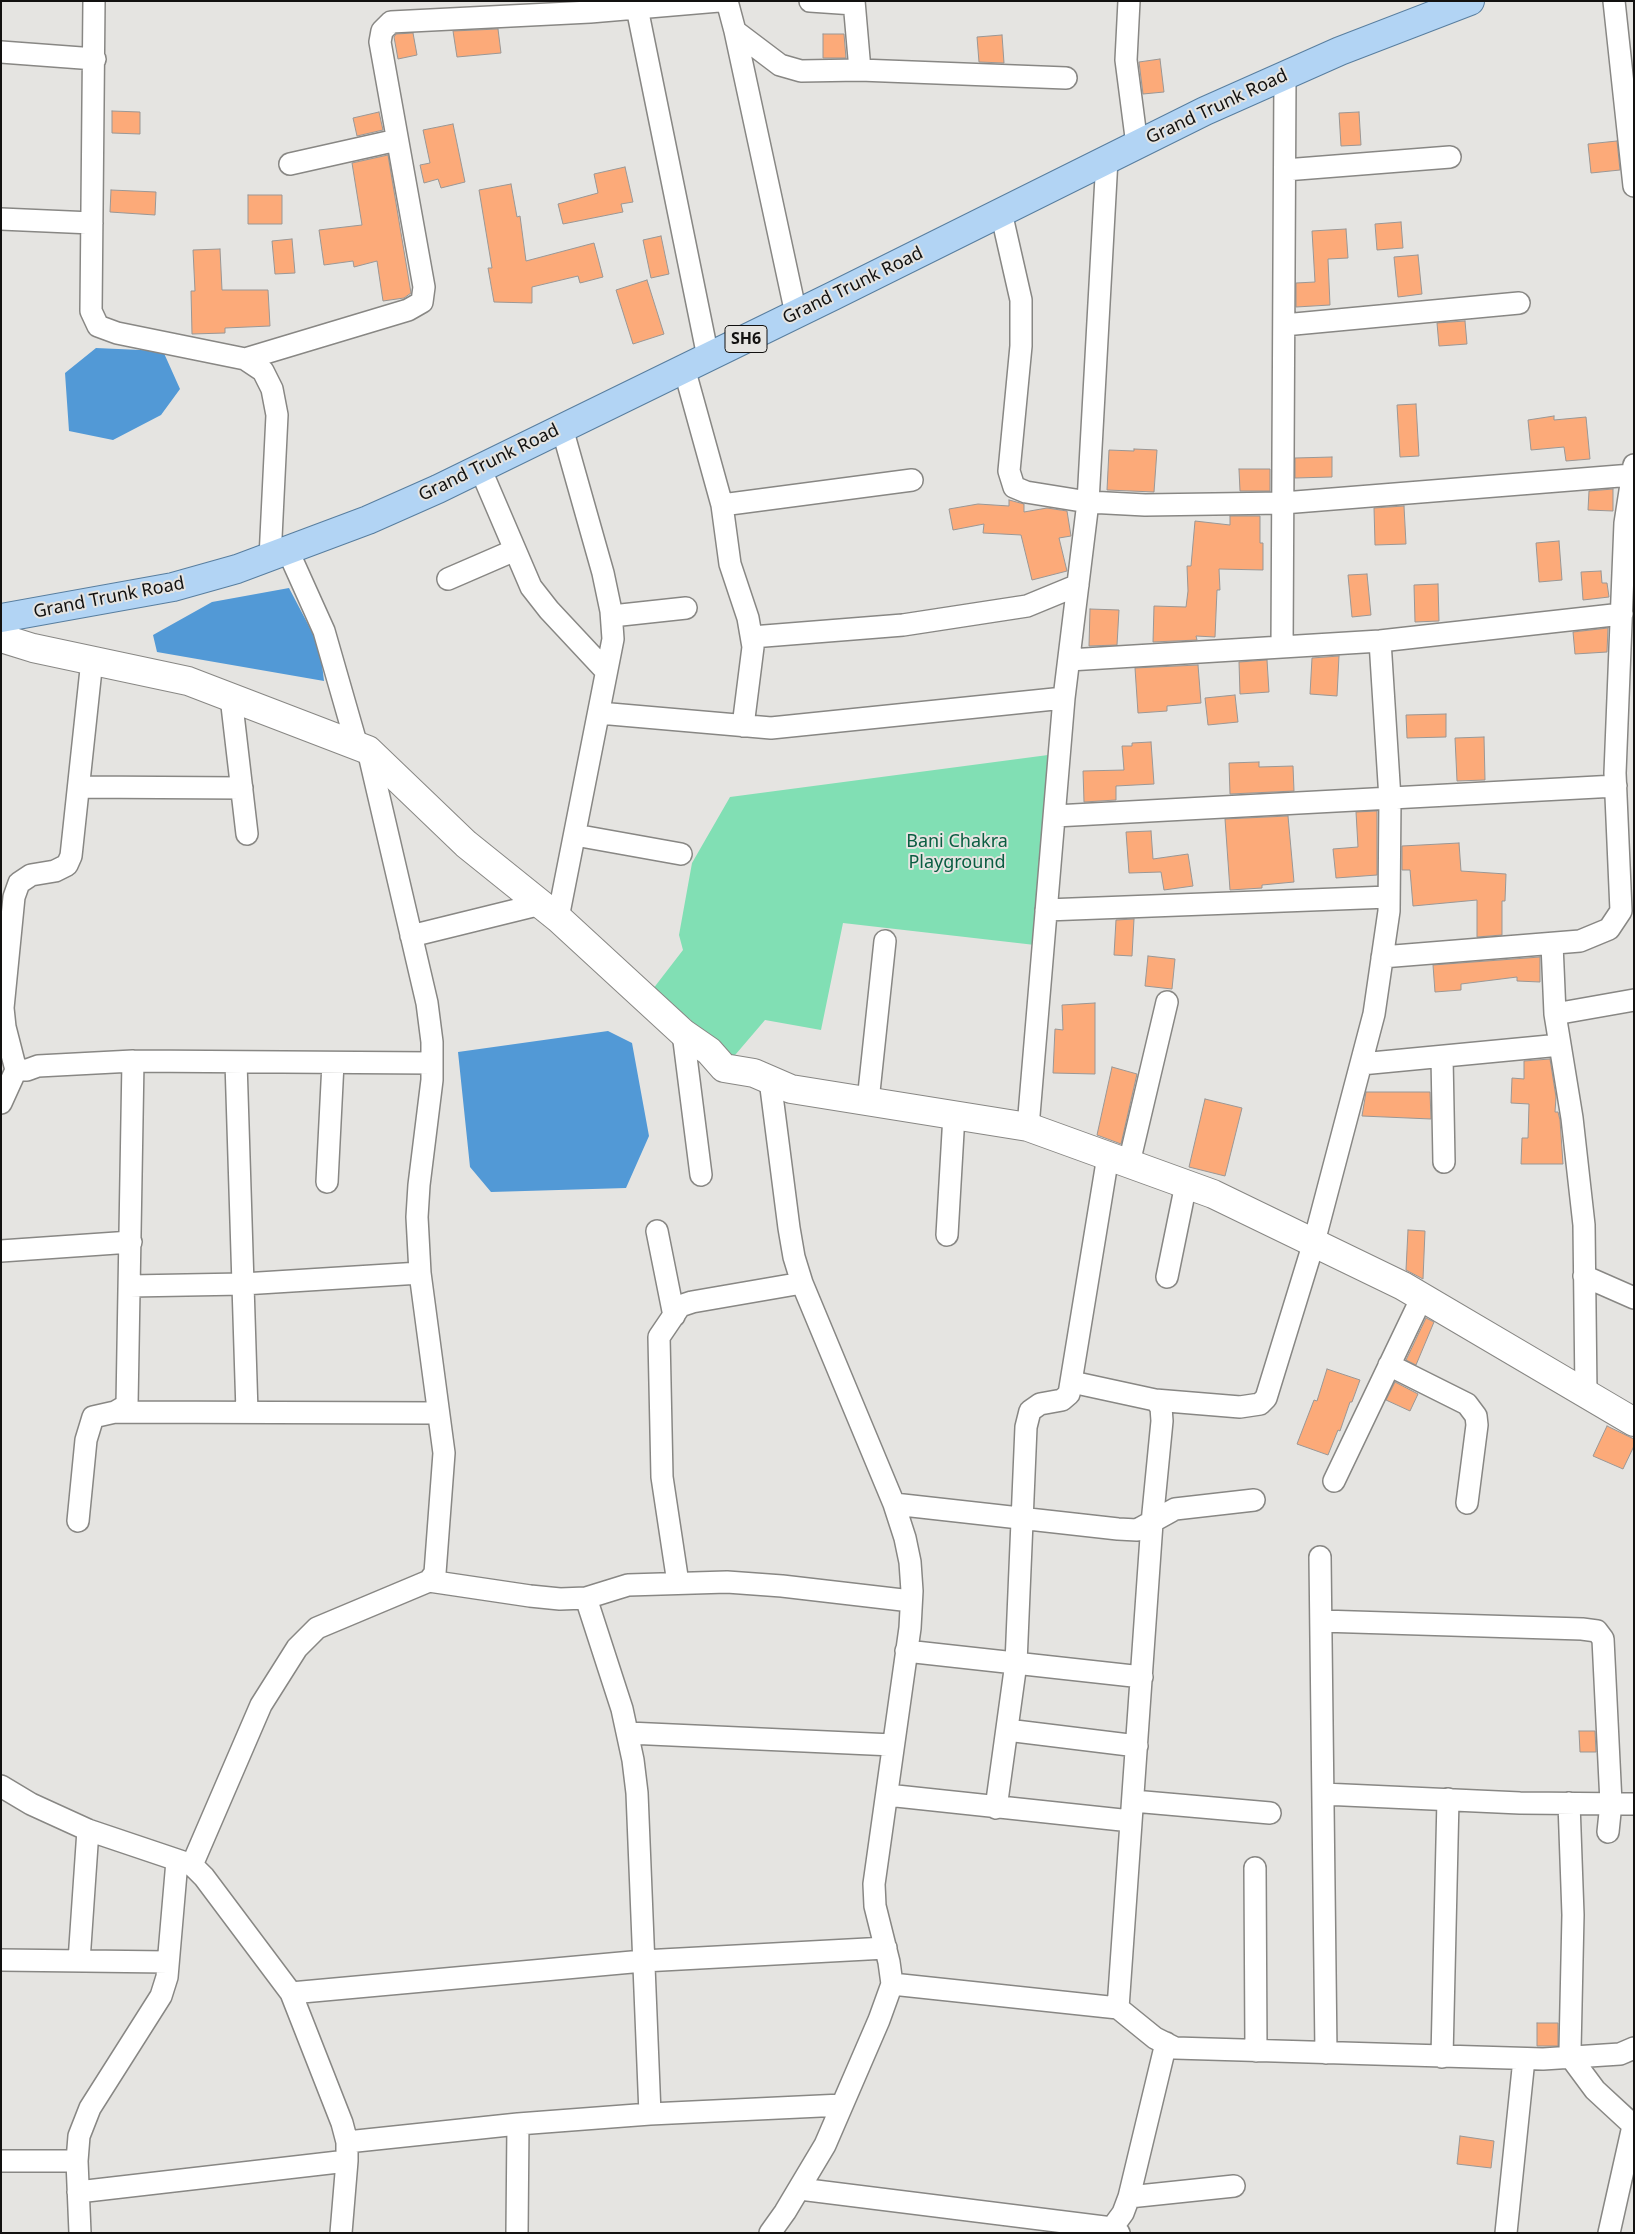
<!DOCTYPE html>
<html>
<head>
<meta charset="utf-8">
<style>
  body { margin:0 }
  #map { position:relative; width:1635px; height:2234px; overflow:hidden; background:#e5e4e1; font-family:"Noto Sans",sans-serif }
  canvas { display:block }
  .frame { position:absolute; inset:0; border:2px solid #121110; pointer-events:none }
</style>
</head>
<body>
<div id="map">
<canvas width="1635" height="2234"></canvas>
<div class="frame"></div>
</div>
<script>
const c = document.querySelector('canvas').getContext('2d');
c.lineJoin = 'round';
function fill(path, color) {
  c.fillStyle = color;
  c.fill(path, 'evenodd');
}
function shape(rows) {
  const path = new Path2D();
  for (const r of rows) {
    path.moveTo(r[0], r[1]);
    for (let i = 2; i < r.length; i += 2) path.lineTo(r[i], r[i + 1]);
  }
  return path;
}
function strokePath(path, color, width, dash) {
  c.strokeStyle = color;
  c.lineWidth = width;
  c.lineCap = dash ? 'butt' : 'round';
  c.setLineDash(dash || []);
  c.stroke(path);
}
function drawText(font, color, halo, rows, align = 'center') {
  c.font = font + ' "Noto Sans",sans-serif';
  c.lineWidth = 4;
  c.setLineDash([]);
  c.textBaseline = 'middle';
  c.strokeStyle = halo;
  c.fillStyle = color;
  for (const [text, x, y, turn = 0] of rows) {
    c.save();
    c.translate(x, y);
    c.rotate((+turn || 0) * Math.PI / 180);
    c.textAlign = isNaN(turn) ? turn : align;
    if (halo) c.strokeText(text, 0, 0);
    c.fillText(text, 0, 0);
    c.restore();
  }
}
fill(shape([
  [1048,755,1035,945,843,923,821,1030,765,1020,724,1068,690,1019,646,998,683,950,679,935,692,863,730,797]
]), '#81dfb4');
fill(shape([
  [96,348,163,351,180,389,161,415,113,440,69,431,65,373],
  [289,588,320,647,324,681,157,652,153,635,212,602],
  [608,1031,632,1043,649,1136,626,1188,491,1192,470,1167,458,1052]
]), '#5299d6');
const building = shape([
  [498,29,501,53,457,57,453,31,498,29],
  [413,33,417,55,398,59,394,37,396,34,413,33],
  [823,34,844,34,846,58,823,58,823,34],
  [1002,35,1004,63,979,62,977,37,1002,35],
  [1160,59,1164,92,1143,94,1139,62,1160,59],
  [112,111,140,112,140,134,112,133,112,111],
  [379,112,383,130,357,136,353,118,379,112],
  [1359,112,1361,145,1341,146,1339,113,1359,112],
  [453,124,465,182,441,188,438,179,424,183,420,165,430,163,423,130,453,124],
  [1617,141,1620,170,1591,173,1588,144,1617,141],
  [388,155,411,293,404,298,383,301,377,261,354,267,353,261,324,265,319,230,362,225,352,163,388,155],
  [625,167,633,202,621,204,623,212,563,224,558,204,598,193,594,174,625,167],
  [511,184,517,217,520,216,526,261,594,243,603,277,580,283,578,276,532,287,532,303,494,302,488,268,492,268,479,190,511,184],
  [111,190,156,192,155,215,110,212,111,190],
  [248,195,282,195,282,224,248,224,248,195],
  [1401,222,1403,248,1377,250,1375,224,1401,222],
  [1346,229,1348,258,1328,259,1330,305,1296,307,1296,283,1315,282,1312,231,1346,229],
  [661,236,669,274,651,278,643,240,661,236],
  [292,239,295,273,275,274,272,241,292,239],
  [220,249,222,290,268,290,270,326,225,328,225,333,192,334,191,291,195,291,193,250,220,249],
  [1418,255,1422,294,1398,297,1394,257,1418,255],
  [647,280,664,334,633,344,616,290,647,280],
  [1465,321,1467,344,1439,346,1437,323,1465,321],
  [1416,404,1419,456,1400,457,1397,405,1416,404],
  [1554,416,1554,420,1586,417,1590,459,1566,461,1564,447,1531,450,1528,420,1554,416],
  [1134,449,1157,450,1154,492,1107,490,1109,450,1134,451,1134,449],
  [1332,457,1332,477,1295,478,1295,458,1332,457],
  [1239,469,1270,469,1270,491,1240,491,1239,469],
  [1613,489,1613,511,1588,510,1589,491,1613,489],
  [1009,500,1024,504,1024,512,1047,508,1067,511,1071,536,1059,538,1067,571,1032,580,1021,535,983,533,984,524,953,530,949,509,978,504,1009,506,1009,500],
  [1404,506,1406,544,1375,545,1374,508,1404,506],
  [1230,516,1260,516,1260,543,1263,543,1263,570,1219,569,1220,590,1217,590,1215,637,1196,636,1197,640,1153,642,1154,606,1186,607,1188,591,1187,566,1191,566,1195,521,1230,525,1230,516],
  [1559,541,1562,580,1539,582,1536,543,1559,541],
  [1601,571,1602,583,1607,583,1609,597,1583,600,1581,572,1601,571],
  [1367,574,1371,615,1352,617,1348,575,1367,574],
  [1438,584,1439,621,1415,622,1414,585,1438,584],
  [1090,609,1119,610,1117,645,1089,646,1090,609],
  [1608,628,1607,652,1575,654,1573,632,1608,628],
  [1339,656,1337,696,1310,694,1312,658,1339,656],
  [1267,660,1269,692,1240,694,1239,662,1267,660],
  [1198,665,1201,703,1167,706,1167,711,1138,713,1135,668,1198,665],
  [1235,695,1238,722,1208,725,1205,698,1235,695],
  [1446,714,1446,737,1407,738,1406,715,1446,714],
  [1484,737,1485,780,1457,781,1455,738,1484,737],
  [1151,742,1154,784,1116,786,1116,800,1084,802,1083,771,1124,770,1122,746,1132,746,1132,743,1151,742],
  [1259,762,1259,767,1293,766,1294,791,1230,794,1229,763,1259,762],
  [1377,811,1377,875,1336,878,1333,849,1358,847,1356,812,1377,811],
  [1288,816,1294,882,1262,885,1262,888,1230,890,1225,819,1288,816],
  [1151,831,1153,859,1188,854,1193,886,1164,890,1161,872,1129,873,1126,832,1151,831],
  [1459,843,1461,871,1506,874,1505,901,1502,901,1502,935,1477,937,1477,900,1413,906,1410,870,1402,870,1402,846,1459,843],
  [1134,919,1132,956,1114,955,1116,920,1134,919],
  [1148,956,1175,959,1172,989,1145,986,1148,956],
  [1540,957,1540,982,1517,981,1517,977,1461,984,1461,990,1435,992,1433,965,1540,957],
  [1095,1003,1095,1074,1053,1073,1055,1029,1063,1030,1062,1005,1095,1003],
  [1550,1059,1556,1097,1555,1112,1558,1112,1560,1120,1563,1164,1521,1164,1522,1138,1528,1138,1529,1104,1511,1103,1512,1078,1524,1079,1524,1061,1550,1059],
  [1112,1067,1137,1074,1121,1144,1097,1135,1112,1067],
  [1366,1092,1430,1092,1431,1119,1362,1116,1366,1092],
  [1205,1099,1242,1108,1225,1176,1189,1167,1205,1099],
  [1408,1230,1425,1231,1423,1279,1406,1270,1408,1230],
  [1426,1318,1434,1322,1416,1365,1406,1360,1426,1318],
  [1327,1369,1360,1380,1352,1402,1350,1402,1340,1431,1338,1430,1328,1455,1297,1444,1314,1400,1317,1401,1327,1369],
  [1395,1382,1418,1394,1410,1411,1386,1400,1395,1382],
  [1607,1426,1634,1439,1634,1446,1623,1469,1593,1456,1607,1426],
  [1579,1731,1595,1731,1596,1752,1580,1752,1579,1731],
  [1537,2023,1558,2023,1558,2046,1537,2046,1537,2023],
  [1460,2136,1494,2141,1491,2168,1457,2164,1460,2136]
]);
fill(building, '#fcaa79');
strokePath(building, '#9a9795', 1);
const street = shape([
  [94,1,91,311,98,326,117,333,245,359,263,371,272,389,277,415,270,558],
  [727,1,735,31,796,314],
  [810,1,854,4],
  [854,1,860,70],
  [1129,1,1126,60,1137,145],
  [1614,1,1634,186],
  [637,8,708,357],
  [735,31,780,65,801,71,860,70,1066,78],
  [1,52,95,59],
  [290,164,397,140],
  [1285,170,1450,157],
  [1001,212,1021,300,1021,346,1009,471,1014,487,1026,492,1088,502,1145,505,1283,503,1632,475],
  [1,219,92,223],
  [1284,325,1519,303],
  [245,359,408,310,422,302,424,287,380,42,382,31,391,22,590,12,719,1],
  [684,368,722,505,730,564,748,618,753,647,743,726],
  [480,468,531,587,549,610,606,671],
  [722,505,912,480],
  [288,551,324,631,357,746],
  [448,579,515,550],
  [612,616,686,608],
  [752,637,903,625,1027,606,1078,585],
  [1282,647,1285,76],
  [1069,660,1380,641,1622,614],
  [231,697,247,834],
  [599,713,771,728,1064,698],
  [79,787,242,788],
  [1055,816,1616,786],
  [575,835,681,854],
  [1046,910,1389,897],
  [558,918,613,639,611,611,603,573,562,428],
  [411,936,541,904],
  [1552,944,1555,1014,1572,1118,1584,1225,1586,1393],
  [1382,957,1580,941,1609,929,1621,911,1615,773,1625,523,1634,465],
  [1555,1014,1634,1000],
  [683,1033,701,1175],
  [1442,1057,1444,1162],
  [236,1062,247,1412],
  [1361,1064,1560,1045],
  [16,1070,5,1027,3,1008,14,897,19,883,31,875,55,871,67,865,71,856,92,660],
  [770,1080,789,1228,794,1257,802,1283,894,1504,905,1538,910,1562,912,1591,910,1628,874,1884,875,1906,889,1962,892,1984,879,2020,825,2145,785,2212,770,2233],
  [868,1101,885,941],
  [1,1103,16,1070,27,1070,38,1066,133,1061,432,1063],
  [1028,1127,1064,698,1088,502,1107,159],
  [1129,1163,1167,1002],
  [327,1182,333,1063],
  [657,1231,674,1316],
  [947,1235,954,1115],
  [1,1251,131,1242],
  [1584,1276,1634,1298],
  [1167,1277,1186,1184],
  [130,1286,243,1284,420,1273],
  [1389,1365,1467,1404,1476,1416,1477,1425,1467,1503],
  [1072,1382,1155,1400,1161,1407,1162,1421,1152,1523,1118,2008],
  [1155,1400,1240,1407,1260,1404,1266,1398,1314,1242,1374,1014,1389,911,1390,799,1380,641],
  [115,1412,437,1413],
  [1334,1481,1422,1297],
  [894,1504,1118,1529,1137,1530,1175,1509,1254,1500],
  [78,1521,86,1440,93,1417,115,1412,127,1405,133,1061],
  [1320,1557,1326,2053],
  [429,1581,530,1596,560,1599,586,1598,628,1585,727,1582,782,1586,911,1601],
  [678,1583,662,1477,659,1337,680,1306,692,1302,802,1283],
  [586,1598,622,1709,633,1760,637,1793,650,2114],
  [1321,1621,1582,1629,1597,1631,1603,1639,1611,1803,1608,1832],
  [906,1651,1142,1677],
  [1007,1730,1137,1746],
  [628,1733,893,1745],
  [1,1786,31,1804,88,1830,192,1865,204,1877,291,1993,342,2123,347,2142,347,2161,341,2233],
  [1323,1794,1520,1803,1634,1804],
  [887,1795,1131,1821],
  [1133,1801,1270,1813],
  [1569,1803,1573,1915,1570,2050,1572,2059,1595,2090,1634,2126],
  [996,1808,1016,1663,1026,1427,1030,1411,1040,1404,1062,1400,1069,1394,1108,1156],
  [192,1865,261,1705,297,1648,317,1628,429,1581,435,1573,444,1453,420,1273,417,1217,419,1185,432,1080,432,1042,427,1003,368,750],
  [1255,1868,1256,2051],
  [1,1960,168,1962],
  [79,1961,88,1830],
  [892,1984,1118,2008,1155,2038,1175,2048,1543,2059,1620,2054,1634,2048],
  [291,1993,643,1961,886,1948],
  [1442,2057,1448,1799],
  [347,2142,518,2124,650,2114,842,2105],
  [1,2161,77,2161],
  [800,2189,1112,2228,1119,2233],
  [78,2192,347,2161],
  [1129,2197,1234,2186],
  [80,2233,77,2161,79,2136,90,2108,161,1996,167,1977,177,1861],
  [517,2233,518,2124],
  [1104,2233,1112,2228,1123,2213,1129,2197,1166,2043],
  [1506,2233,1524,2059],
  [1609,2233,1633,2126]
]);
const secondary = shape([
  [1,638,33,648,188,681,368,750,466,844,558,918,683,1033,709,1051,724,1068,754,1073,791,1089,1028,1127,1213,1194,1403,1286,1634,1422]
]);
const primary = shape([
  [1,618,173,587,237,569,368,520,438,489,833,296,1205,111,1340,51,1470,1]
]);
strokePath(street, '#888784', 24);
strokePath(secondary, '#888784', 30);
strokePath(primary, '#587e9f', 30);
strokePath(street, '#fff', 21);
strokePath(secondary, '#fff', 28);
strokePath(primary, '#b2d4f4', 28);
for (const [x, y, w] of [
  [746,339,42]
]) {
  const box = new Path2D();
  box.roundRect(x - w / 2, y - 13.5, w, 27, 4);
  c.fillStyle = '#e5e4e1';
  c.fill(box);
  strokePath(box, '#121110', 1);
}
drawText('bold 16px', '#121110', null, [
  ["SH6",746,339]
]);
drawText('18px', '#121110', '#e5e4e1', [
  ["Grand Trunk Road",1217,107,-25],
  ["Grand Trunk Road",853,286,-26],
  ["Grand Trunk Road",489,463,-26],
  ["Grand Trunk Road",109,598,-11]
]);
drawText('18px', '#0a5d41', '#e5e4e1', [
  ["Bani Chakra",957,842],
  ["Playground",957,863]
]);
</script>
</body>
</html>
